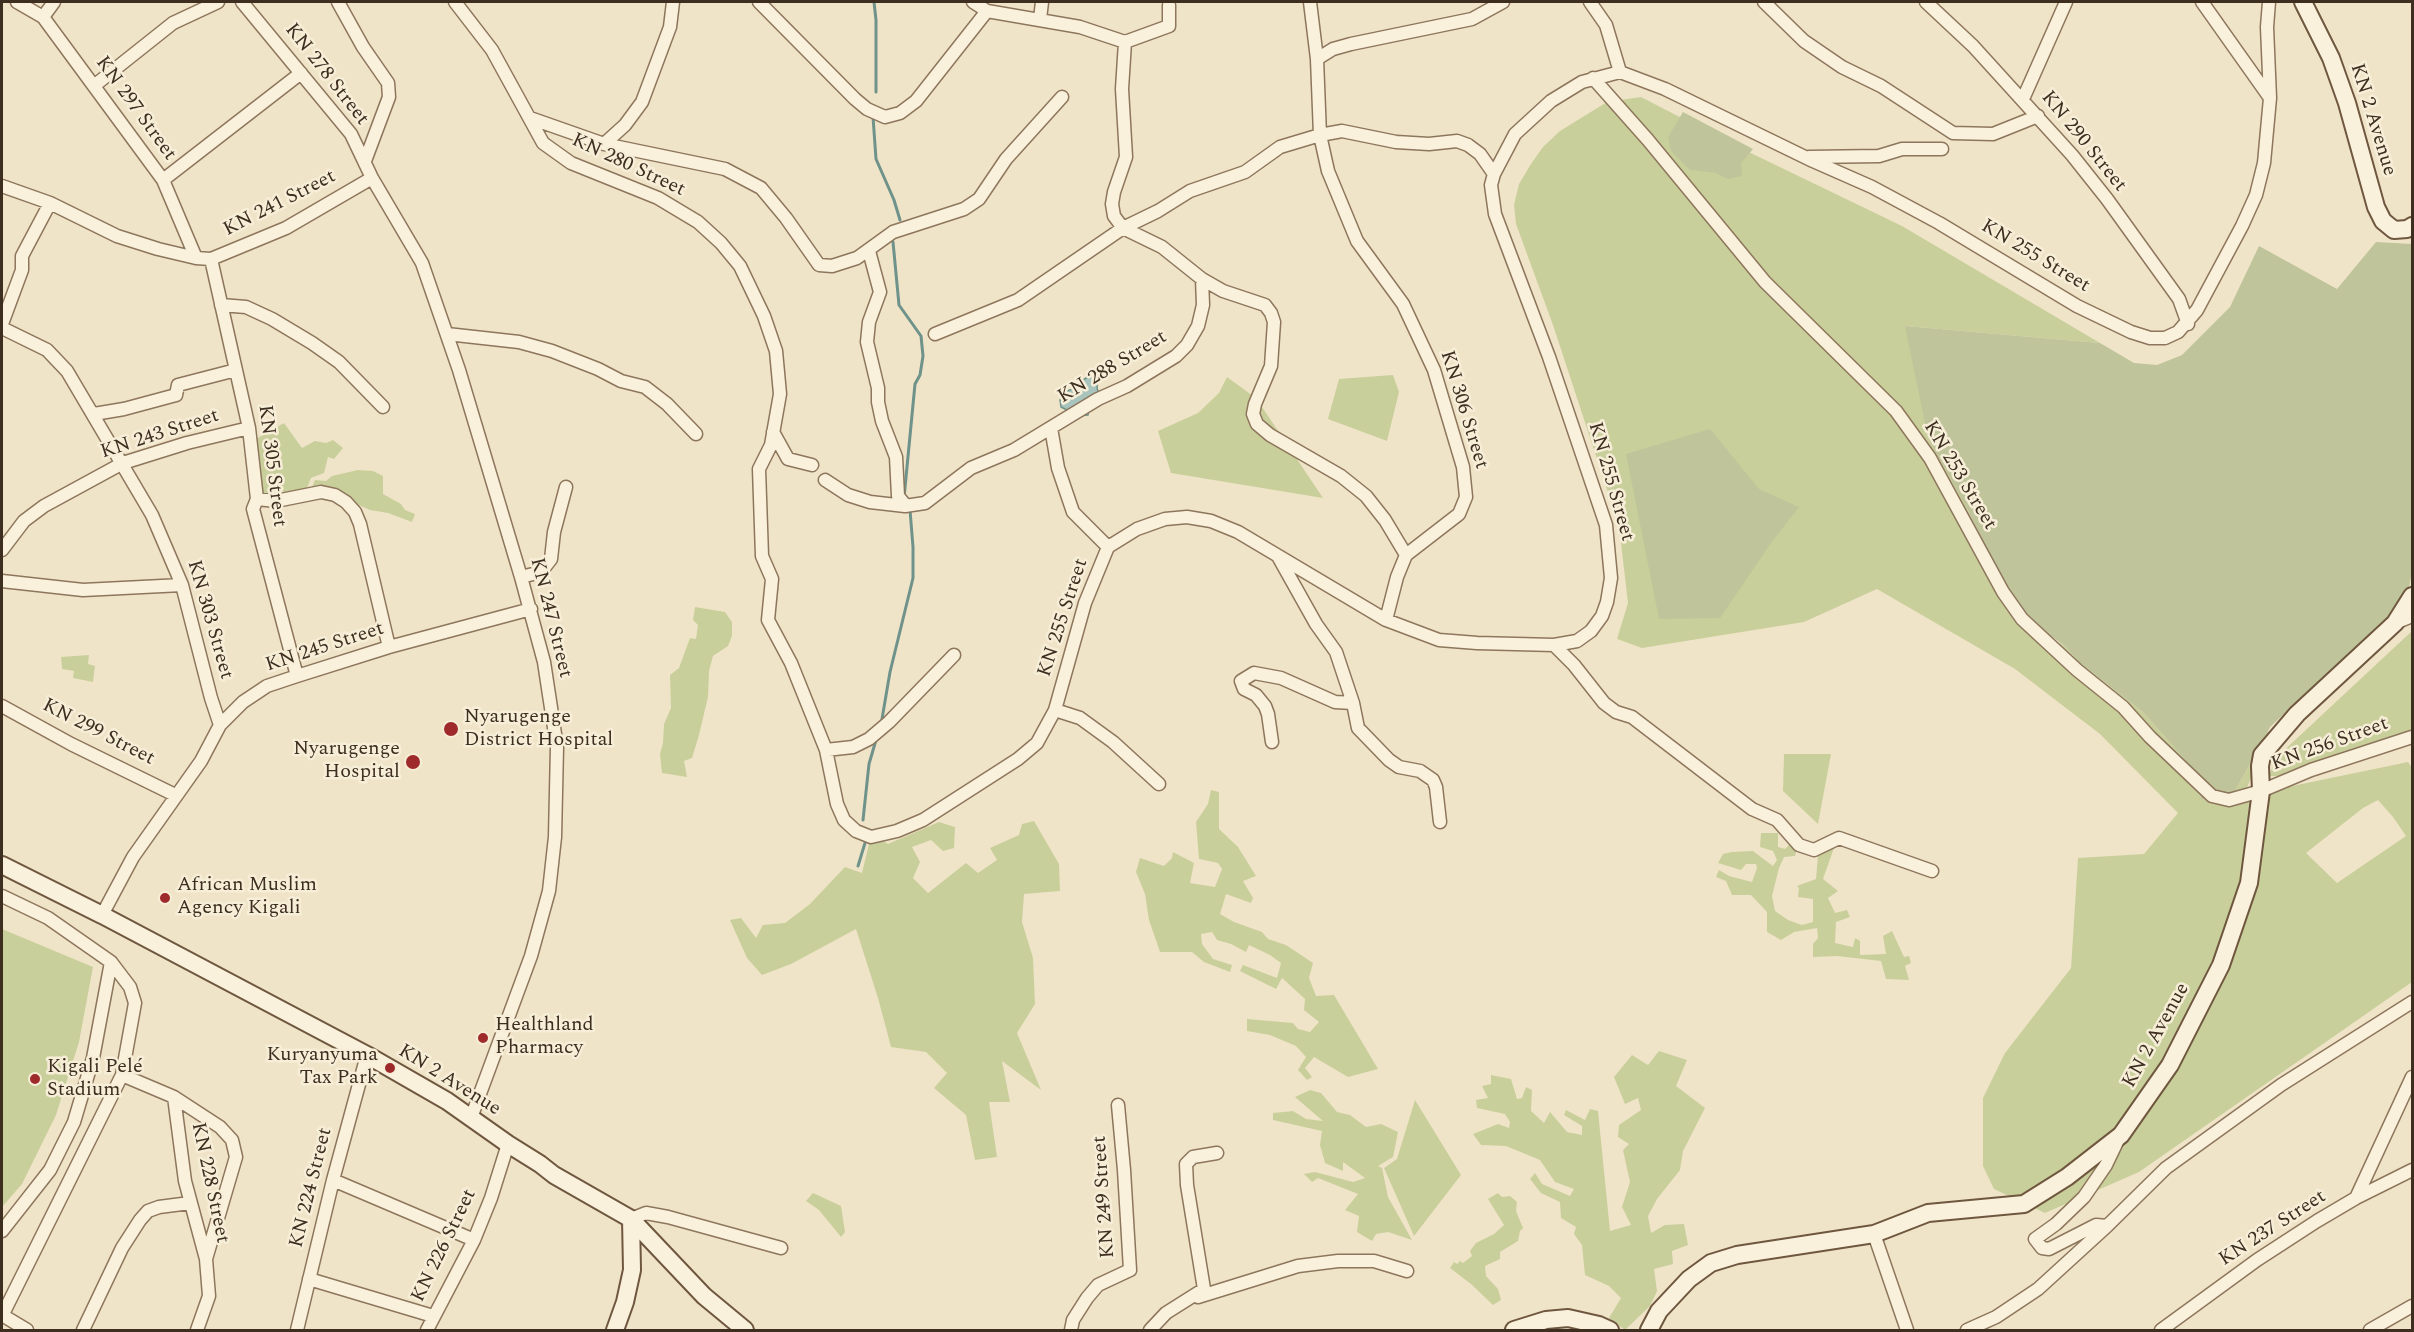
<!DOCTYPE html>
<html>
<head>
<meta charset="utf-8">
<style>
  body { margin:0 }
  #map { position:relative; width:2414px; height:1332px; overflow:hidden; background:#f0e4c8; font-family:Spectral,serif }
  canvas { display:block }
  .frame { position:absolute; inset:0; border:3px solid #3d2e20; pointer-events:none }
</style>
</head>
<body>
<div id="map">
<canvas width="2414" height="1332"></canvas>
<div class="frame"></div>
</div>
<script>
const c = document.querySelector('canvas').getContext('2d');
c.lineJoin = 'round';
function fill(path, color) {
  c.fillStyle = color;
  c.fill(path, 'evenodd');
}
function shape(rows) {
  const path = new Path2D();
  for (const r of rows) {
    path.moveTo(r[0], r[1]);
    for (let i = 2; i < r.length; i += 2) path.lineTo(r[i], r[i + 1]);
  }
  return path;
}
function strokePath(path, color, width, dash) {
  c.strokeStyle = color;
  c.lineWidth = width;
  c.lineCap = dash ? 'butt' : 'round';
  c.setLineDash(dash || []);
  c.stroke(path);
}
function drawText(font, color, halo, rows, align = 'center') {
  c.font = font + ' Spectral,serif';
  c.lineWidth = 5;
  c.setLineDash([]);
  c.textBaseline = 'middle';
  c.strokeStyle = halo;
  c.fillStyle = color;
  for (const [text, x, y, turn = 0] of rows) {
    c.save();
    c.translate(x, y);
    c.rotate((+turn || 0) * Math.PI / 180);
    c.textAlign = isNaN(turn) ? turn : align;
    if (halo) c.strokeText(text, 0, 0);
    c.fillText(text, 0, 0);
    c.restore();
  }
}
fill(shape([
  [1641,97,1728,142,1902,226,2100,343,1905,326,1968,510,1986,552,2051,638,2065,646,2080,663,2143,712,2195,771,2201,800,2234,793,2270,727,2244,796,2408,762,2412,768,2412,982,2139,1172,2045,1213,1994,1189,1983,1166,1983,1098,2005,1053,2071,968,2078,858,2144,854,2178,813,2100,734,2015,669,1877,589,1804,622,1642,648,1617,639,1628,603,1619,526,1553,325,1516,224,1514,205,1519,184,1531,164,1543,147,1560,131,1607,102],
  [2378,800,2393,817,2406,836,2337,883,2306,853,2363,808],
  [1393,375,1399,392,1387,441,1328,419,1339,379],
  [1227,377,1256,398,1323,498,1171,473,1158,431,1198,413,1219,393],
  [284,423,302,448,315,441,326,443,333,440,343,448,334,459,328,457,324,473,311,478,307,488,290,494,285,493,281,490,263,494,256,439],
  [358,470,373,471,383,476,383,494,401,504,405,510,415,514,412,522,388,513,370,510,325,490,312,487,315,480,326,481,332,476],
  [695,607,725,612,732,622,732,636,728,646,713,656,709,671,708,697,699,735,692,758,684,761,687,777,662,773,660,754,663,743,664,724,671,708,670,675,679,668,690,638,696,639,698,625,693,620],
  [2412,631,2412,734,2281,776,2268,776,2279,755],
  [89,655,88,664,95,666,93,682,73,678,74,671,62,669,61,657],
  [1784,754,1831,754,1818,824,1783,791],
  [1211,790,1219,792,1219,829,1238,847,1256,876,1243,881,1253,898,1251,903,1226,894,1220,914,1234,922,1262,932,1268,939,1286,945,1313,963,1309,978,1316,996,1334,995,1378,1069,1348,1077,1314,1057,1305,1068,1312,1077,1307,1080,1298,1070,1306,1057,1296,1046,1270,1035,1247,1031,1247,1019,1293,1023,1298,1029,1310,1032,1319,1022,1304,1010,1305,999,1282,978,1276,989,1240,971,1243,965,1277,978,1281,963,1270,955,1249,945,1246,952,1231,944,1217,940,1212,932,1201,934,1202,944,1213,959,1232,965,1230,972,1204,962,1192,952,1160,952,1149,920,1145,894,1136,872,1140,858,1164,866,1172,858,1173,852,1194,863,1190,883,1215,887,1222,869,1218,863,1199,859,1196,822,1208,804],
  [1034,821,1059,864,1060,891,1024,894,1022,922,1033,958,1035,1004,1017,1033,1041,1090,1002,1061,1010,1102,989,1102,997,1157,975,1160,966,1115,934,1088,947,1073,926,1052,891,1047,878,998,856,929,791,964,762,975,747,958,730,920,741,918,756,938,763,925,785,923,810,904,845,867,862,873,869,844,883,841,888,844,939,822,955,827,954,848,943,851,931,840,912,847,920,862,913,878,928,893,966,863,978,873,997,860,990,848,1019,835,1022,824],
  [1761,833,1778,833,1778,847,1785,849,1790,844,1797,848,1795,856,1784,857,1779,868,1772,896,1775,911,1788,920,1802,925,1813,922,1813,899,1798,897,1799,888,1797,886,1816,879,1819,844,1835,845,1823,879,1838,891,1828,898,1835,913,1847,910,1850,917,1836,922,1835,943,1853,947,1855,938,1860,941,1860,955,1886,954,1883,936,1892,931,1904,957,1909,956,1911,963,1905,966,1909,980,1886,979,1881,961,1837,956,1813,957,1813,944,1818,938,1817,928,1794,932,1781,940,1767,932,1767,912,1751,895,1732,895,1726,881,1716,877,1719,870,1729,876,1752,882,1757,868,1756,864,1746,864,1741,870,1718,863,1723,854,1732,852,1753,851,1773,866,1777,860,1773,851,1760,847],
  [2,929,93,967,79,1042,56,1115,22,1184,2,1207],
  [1659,1051,1687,1060,1676,1086,1705,1108,1683,1151,1680,1170,1657,1199,1648,1216,1651,1233,1665,1225,1684,1224,1688,1245,1672,1251,1673,1264,1654,1269,1657,1291,1650,1306,1625,1330,1609,1318,1621,1298,1609,1286,1585,1275,1582,1245,1574,1234,1576,1227,1561,1218,1560,1202,1541,1193,1530,1179,1535,1173,1542,1184,1570,1196,1574,1189,1555,1182,1540,1160,1506,1146,1481,1145,1473,1134,1498,1124,1509,1128,1510,1122,1505,1114,1477,1108,1476,1100,1488,1098,1482,1086,1491,1084,1491,1075,1511,1079,1517,1099,1522,1098,1526,1087,1532,1090,1531,1111,1544,1123,1550,1112,1567,1132,1582,1135,1582,1126,1564,1115,1566,1110,1585,1120,1590,1109,1598,1111,1610,1231,1631,1225,1622,1207,1630,1182,1623,1150,1629,1144,1618,1137,1619,1125,1641,1110,1638,1098,1625,1104,1614,1077,1632,1055,1648,1065],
  [1310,1090,1321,1093,1337,1112,1350,1115,1366,1127,1381,1124,1398,1132,1393,1157,1378,1166,1382,1168,1388,1197,1412,1240,1388,1232,1376,1234,1372,1241,1357,1232,1359,1216,1345,1210,1358,1194,1318,1178,1312,1182,1304,1174,1315,1172,1353,1182,1365,1178,1343,1162,1343,1171,1325,1163,1320,1145,1322,1131,1273,1120,1273,1113,1293,1111,1306,1119,1323,1121,1295,1097],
  [1415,1100,1461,1175,1414,1236,1384,1168,1397,1159],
  [813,1193,841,1206,845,1232,841,1237,819,1210,806,1201],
  [1498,1193,1502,1197,1510,1196,1517,1202,1516,1211,1523,1228,1520,1231,1518,1241,1500,1252,1500,1259,1485,1266,1486,1276,1498,1289,1501,1300,1493,1305,1471,1284,1450,1268,1454,1262,1457,1264,1460,1261,1463,1263,1472,1256,1470,1251,1476,1243,1494,1234,1504,1225,1488,1199]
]), '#c9cf9b');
fill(shape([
  [1683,112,1753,149,1741,163,1742,176,1728,179,1716,173,1690,170,1671,151,1668,137],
  [2376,242,2412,244,2412,571,2409,588,2392,613,2270,727,2234,793,2201,800,2195,771,2143,712,2080,663,2065,646,2034,624,2016,604,1986,552,1968,510,1928,438,1905,326,2100,343,2134,363,2157,365,2182,355,2230,307,2259,246,2337,289],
  [1710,429,1759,489,1799,507,1771,543,1720,618,1659,619,1626,454]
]), '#bfc49a');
const water = shape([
  [1103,367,1104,372,1098,379,1097,388,1101,400,1089,410,1088,415,1079,416,1061,407,1060,400,1065,392,1077,387,1077,384,1103,367]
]);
fill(water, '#a9c4bc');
strokePath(water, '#6f938a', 1.5);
strokePath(shape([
  [874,2,876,20,876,92],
  [873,117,876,159,894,200,900,220],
  [893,242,899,305,921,336,923,356,920,375,915,384,904,498],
  [882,719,890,672,913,578,913,547,910,510],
  [863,820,869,764,876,740],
  [858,866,865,843]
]), '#6f938a', 3);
const minor = shape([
  [17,2,43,17,163,180,196,258],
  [242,2,351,134,372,178,422,263,459,370,521,577,544,662,557,747,555,837,549,891,531,956,471,1118],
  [338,2,363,47,388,83,389,97,365,161],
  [455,2,492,50,543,143,571,163,658,198,698,222,721,243,740,266,764,316,776,351,780,394,771,445,759,469,762,556,772,579,768,620,791,663,826,750,837,804,844,820,856,831,871,837,897,831,923,820,1018,759,1037,743,1055,710,1085,603,1108,547,1137,529,1165,519,1187,517,1211,521,1238,532,1386,620,1439,640,1477,643,1554,645,1577,641,1591,631,1602,616,1607,602,1611,578,1606,525,1549,357,1495,214,1491,185,1494,174,1515,134,1551,101,1582,82,1620,72,1665,89,1813,161,1872,187,1939,223,2077,306,2131,332,2150,338,2165,338,2178,332,2197,310,2242,226,2256,195,2264,163,2270,98,2267,27,2269,2],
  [759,2,855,99,867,109,885,117,900,113,916,101,987,11],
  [1310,2,1317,59,1320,135,1328,171,1357,241,1403,304,1434,370,1463,467,1466,497,1459,514,1406,555,1397,577,1386,620],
  [1590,2,1606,25,1620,72],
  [1764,2,1804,41,1842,67,1881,86,1953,133,1993,134,2038,116],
  [1926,2,1973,46,2072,155,2107,199,2179,299,2188,324],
  [2202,2,2270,98],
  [43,17,54,2],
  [1040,19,1042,2],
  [1125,42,1169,26,1169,5],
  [1317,59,1333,49,1351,44,1472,19,1503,2],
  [1593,78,1648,140,1765,282,1896,411,1930,458,2003,592,2022,619,2077,670,2123,707,2150,737,2212,796,2229,800,2261,791,2311,770,2412,737],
  [95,85,173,23,218,2],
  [2023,99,2066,2],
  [530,118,604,144,725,169,761,188,786,218,819,265,832,266,857,258,893,232,964,209,979,199,1006,159,1062,97],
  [604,144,625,125,642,102,670,27,673,2],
  [1809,157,1879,156,1902,149,1942,149],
  [163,180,301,73],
  [2,186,50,203,117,236,158,249,196,258,211,259,286,228,372,178],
  [869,251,880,292,869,322,867,342,878,388,878,402,882,421,896,457,898,496,906,506],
  [211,259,249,428,257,499,253,509,297,676],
  [1202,279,1223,291,1265,305,1271,313,1274,322,1271,366,1255,404,1253,414,1257,424,1270,435,1341,476,1366,496,1385,520,1406,555],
  [221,305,246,307,272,319,312,343,339,362,383,407],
  [2,324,22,270,22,256,50,203],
  [2,328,47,350,67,371,152,515,182,585,211,698,220,725],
  [447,334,519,342,552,351,598,369,621,381,645,387,667,404,696,434],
  [935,334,1018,300,1123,228,1158,211,1190,191,1245,172,1280,147,1320,135,1342,131,1396,142,1429,144,1457,141,1468,145,1480,154,1494,174],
  [94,414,124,409,176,395,178,385,236,370],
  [1051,428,1058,468,1073,512,1108,547],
  [773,432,788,459,812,465],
  [825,480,848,495,870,502,905,506,925,503,971,468,1014,450,1098,399,1127,386,1176,356,1187,345,1198,326,1203,305,1202,279,1162,247,1123,228,1114,216,1112,204,1114,192,1126,157,1122,89,1125,42,1080,27,987,11,973,2],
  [257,499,276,501,321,492,335,495,346,502,355,512,360,524,389,647],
  [2,550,24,521,44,506,123,463,187,443,249,428],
  [1279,558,1316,624,1336,652,1353,703,1358,728,1389,760,1399,767,1420,771,1433,780,1436,787,1440,822],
  [521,577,541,572,551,559,554,532,566,487],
  [2,581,83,590,182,585],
  [2395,623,2412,616],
  [1554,645,1574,665,1604,703,1616,712,1632,717,1752,809,1777,820,1799,845,1814,850,1839,838,1932,871],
  [2,706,71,744,175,795],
  [1055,710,1080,718,1113,742,1159,784],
  [1272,742,1268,714,1265,706,1256,695,1244,689,1241,681,1254,673,1281,678,1335,702,1353,703],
  [826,750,853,747,869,739,889,722,954,655],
  [2,896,48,918,111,962,93,1058,74,1122,50,1170,2,1231],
  [102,915,133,857,201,761,220,725,243,702,267,686,297,676,389,647,531,609],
  [122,1075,174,1097,185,1181,206,1259,209,1296,197,1330],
  [174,1097,220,1127,232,1140,236,1157,206,1259],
  [333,1180,474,1240],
  [2356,1198,2412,1077],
  [631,1219,646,1213,668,1217,781,1248],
  [2107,1226,2096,1225,2049,1249,2042,1248,2035,1239,2056,1224,2084,1197,2106,1165,2117,1142],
  [1874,1234,1907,1330],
  [309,1279,433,1316],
  [1198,1297,1298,1266,1338,1261,1374,1261,1407,1271],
  [2,1315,27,1330],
  [2,1316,122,1075,135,1003,130,987,111,962],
  [83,1330,122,1248,140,1220,148,1211,159,1207,190,1203],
  [297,1330,333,1180,367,1055],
  [427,1330,474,1240,491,1198,508,1144],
  [1071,1330,1073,1320,1087,1298,1098,1285,1130,1270,1124,1170,1118,1105],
  [1150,1330,1166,1313,1204,1289,1187,1185,1186,1164,1193,1157,1217,1153],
  [1967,1330,1996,1317,2038,1289,2107,1226,2166,1168,2281,1085,2412,1002],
  [2161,1330,2257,1260,2317,1221,2356,1198,2412,1170],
  [2370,1330,2412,1306]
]);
const secondary = shape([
  [2303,2,2331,58,2347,103,2376,207,2383,221,2394,230,2407,229,2412,226],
  [2,865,102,915,367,1055,447,1101,508,1144,540,1164,554,1175,631,1219,704,1296,745,1330],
  [615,1330,625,1302,632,1270,631,1219],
  [1514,1330,1546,1320,1568,1318,1599,1325,1610,1330],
  [1649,1330,1659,1311,1689,1279,1711,1263,1737,1255,1874,1234,1928,1213,2024,1204,2067,1177,2121,1135,2170,1065,2221,965,2249,883,2261,791,2260,766,2262,755,2297,714,2395,623,2412,596]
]);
strokePath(minor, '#8d765c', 15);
strokePath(secondary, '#6f573f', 20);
strokePath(minor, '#faf1dc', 12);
strokePath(secondary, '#faf1dc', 16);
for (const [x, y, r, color] of [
  [451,729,8,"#9e2a2b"],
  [413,762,8,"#9e2a2b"],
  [165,898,6,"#9e2a2b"],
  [483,1038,6,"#9e2a2b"],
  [390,1068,6,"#9e2a2b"],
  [35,1079,6,"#9e2a2b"]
]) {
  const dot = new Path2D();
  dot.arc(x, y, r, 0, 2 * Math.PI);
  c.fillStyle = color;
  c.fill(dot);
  strokePath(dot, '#f7eed8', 2);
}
drawText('20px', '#3d2e20', '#f7eed8', [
  ["KN 278 Street",326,75,52],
  ["KN 297 Street",135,109,54],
  ["KN 2 Avenue",2372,120,73],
  ["KN 290 Street",2083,142,51],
  ["KN 280 Street",628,166,25],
  ["KN 241 Street",280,204,-27],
  ["KN 255 Street",2035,257,31],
  ["KN 288 Street",1113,368,-31],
  ["KN 306 Street",1463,410,73],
  ["KN 243 Street",160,435,-18],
  ["KN 305 Street",271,466,83],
  ["KN 253 Street",1959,476,59],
  ["KN 255 Street",1610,482,74],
  ["KN 247 Street",550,618,76],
  ["KN 255 Street",1064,618,-72],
  ["KN 303 Street",209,620,74],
  ["KN 245 Street",325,648,-18],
  ["KN 299 Street",98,733,27],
  ["KN 256 Street",2330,745,-20],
  ["KN 2 Avenue",2157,1036,-61],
  ["KN 2 Avenue",449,1081,32],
  ["KN 228 Street",209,1183,78],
  ["KN 224 Street",312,1188,-76],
  ["KN 249 Street",1105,1197,-94],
  ["KN 237 Street",2273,1229,-33],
  ["KN 226 Street",445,1246,-64]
]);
drawText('20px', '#3d2e20', '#f7eed8', [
  ["Nyarugenge",464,718],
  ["District Hospital",464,741],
  ["Nyarugenge",400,750,"right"],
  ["Hospital",400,773,"right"],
  ["African Muslim",177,886],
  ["Agency Kigali",177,909],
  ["Healthland",495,1026],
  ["Pharmacy",495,1049],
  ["Kuryanyuma",378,1056,"right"],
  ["Tax Park",378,1079,"right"],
  ["Kigali Pelé",47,1068],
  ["Stadium",47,1091]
], 'left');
</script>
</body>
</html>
